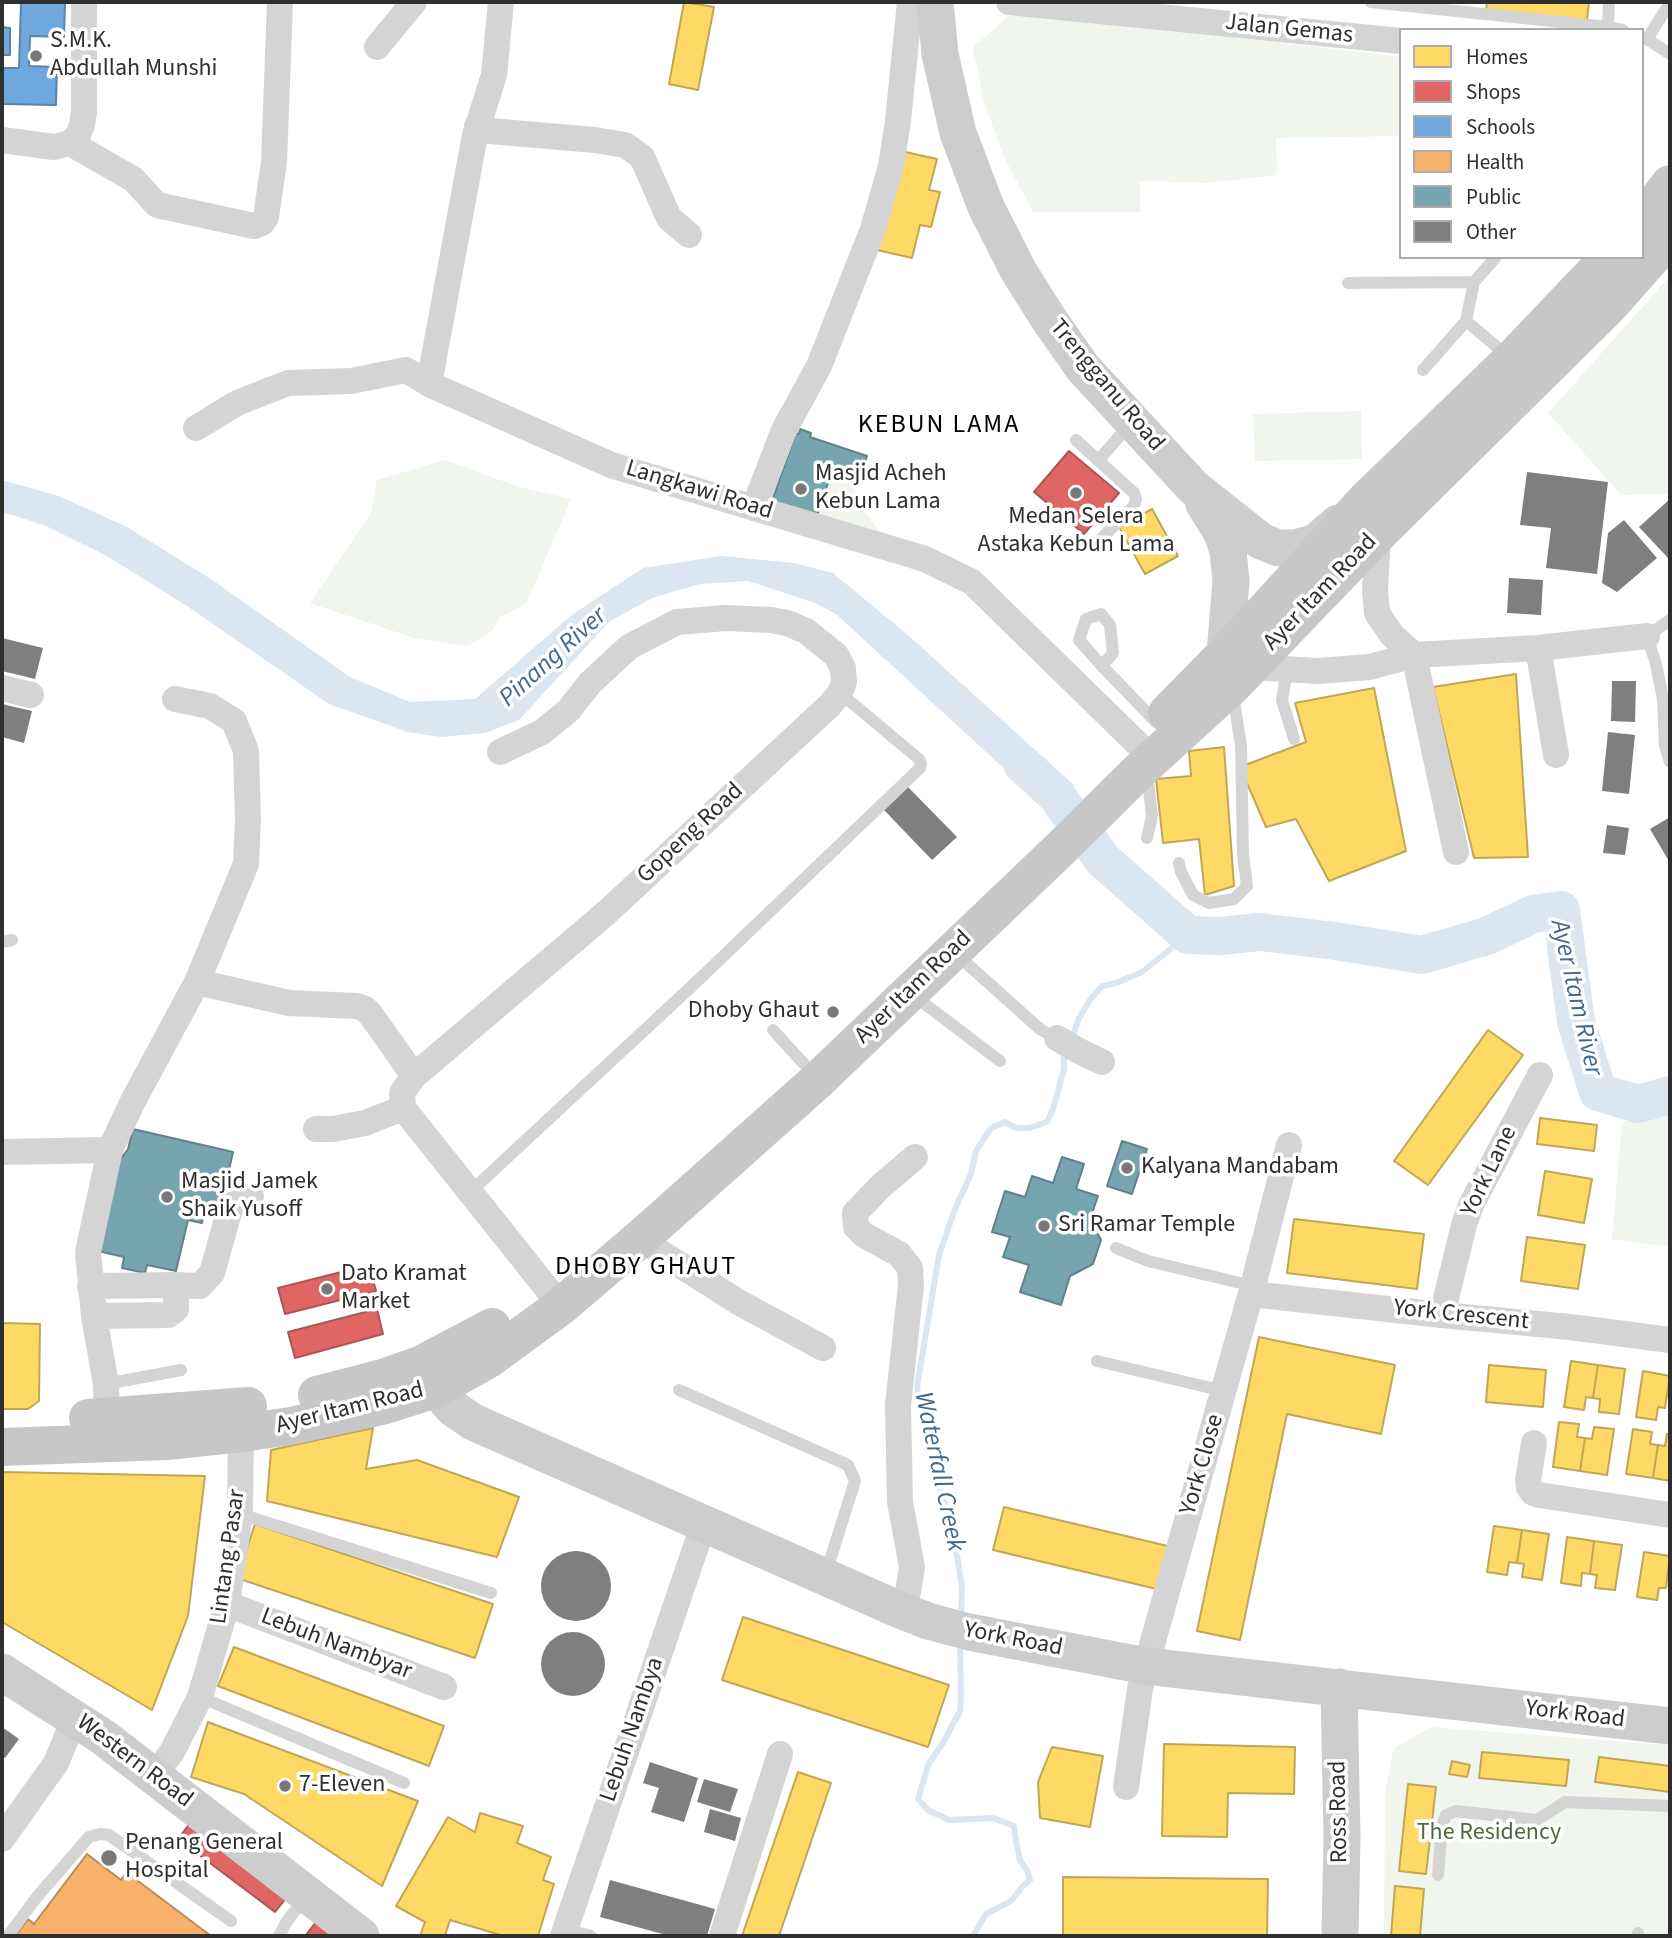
<!DOCTYPE html>
<html>
<head>
<meta charset="utf-8">
<style>
  body { margin:0 }
  #map { position:relative; width:1672px; height:1938px; overflow:hidden; background:#fff; font-family:"Source Sans 3",sans-serif }
  canvas { display:block }
  .frame { position:absolute; inset:0; border:4px solid #2f2f2f; pointer-events:none }
  .legend { position:absolute; left:1399px; top:28px; width:245px; height:231px; box-sizing:border-box; background:#fff; border:2px solid #acacac; margin:0; padding:9px 12px; list-style:none; font-size:21px; color:#2f2f2f }
  .legend li { display:flex; align-items:center; gap:14px; height:35px }
  .legend b { width:35px; border:2px solid #acacac }
</style>
</head>
<body>
<div id="map">
<canvas width="1672" height="1938"></canvas>
<div class="frame"></div>
<ul class="legend">
<li><b style="height:19px;background:#ffd966"></b>Homes</li>
<li><b style="height:19px;background:#e06666"></b>Shops</li>
<li><b style="height:19px;background:#6fa8dc"></b>Schools</li>
<li><b style="height:19px;background:#f6b26b"></b>Health</li>
<li><b style="height:19px;background:#76a5af"></b>Public</li>
<li><b style="height:19px;background:#7f7f7f"></b>Other</li>
</ul>
</div>
<script>
const c = document.querySelector('canvas').getContext('2d');
c.lineJoin = 'round';
function fill(path, color) {
  c.fillStyle = color;
  c.fill(path, 'evenodd');
}
function shape(rows) {
  const path = new Path2D();
  for (const r of rows) {
    if (r.length === 3) {
      path.moveTo(r[0] + r[2], r[1]);
      path.arc(r[0], r[1], r[2], 0, 2 * Math.PI);
      continue;
    }
    path.moveTo(r[0], r[1]);
    for (let i = 2; i < r.length; i += 2) path.lineTo(r[i], r[i + 1]);
  }
  return path;
}
function strokePath(path, color, width, dash) {
  c.strokeStyle = color;
  c.lineWidth = width;
  c.lineCap = dash ? 'butt' : 'round';
  c.setLineDash(dash || []);
  c.stroke(path);
}
function drawText(font, color, halo, rows, align = 'center') {
  c.font = font + ' "Source Sans 3",sans-serif';
  c.lineWidth = 7;
  c.setLineDash([]);
  c.textBaseline = 'middle';
  c.strokeStyle = halo;
  c.fillStyle = color;
  for (const [text, x, y, turn = 0] of rows) {
    c.save();
    c.translate(x, y);
    c.rotate((+turn || 0) * Math.PI / 180);
    c.textAlign = isNaN(turn) ? turn : align;
    if (halo) c.strokeText(text, 0, 0);
    c.fillText(text, 0, 0);
    c.restore();
  }
}
fill(shape([
  [1015,11,1401,57,1401,136,1276,138,1277,175,1208,183,1140,181,1140,212,1033,212,1004,157,984,102,973,47],
  [1670,276,1670,494,1621,495,1548,413],
  [1361,411,1362,459,1255,461,1253,414],
  [445,460,519,487,571,499,527,602,513,611,501,616,493,630,468,646,414,638,310,603,371,513,377,480],
  [831,467,847,468,861,473,853,495,881,534,816,519,831,475,829,473],
  [1670,1110,1670,1247,1612,1239,1622,1122],
  [1430,1727,1670,1745,1670,1936,1384,1936,1385,1793,1393,1749]
]), '#f0f5ed');
fill(shape([
  [2,480,59,496,127,527,211,579,350,677,410,702,475,699,573,614,643,568,721,556,794,563,833,573,909,636,1074,785,1048,809,836,614,815,603,748,581,700,584,652,598,609,622,519,720,485,733,441,737,408,732,329,704,187,606,105,555,44,525,2,512]
]), '#dbe6f1');
const homes = shape([
  [684,2,714,7,698,90,669,84,684,2],
  [1487,2,1589,2,1587,21,1486,11,1487,2],
  [901,151,937,159,929,190,940,192,931,227,920,225,912,258,877,250,901,151],
  [1152,509,1178,556,1145,574,1119,527,1152,509],
  [1516,674,1528,857,1474,858,1433,687,1516,674],
  [1374,688,1406,851,1329,881,1296,819,1266,827,1240,767,1306,742,1295,703,1374,688],
  [1224,747,1234,886,1205,895,1199,839,1163,843,1156,779,1191,776,1189,751,1224,747],
  [1488,1030,1523,1055,1428,1185,1394,1161,1488,1030],
  [1540,1118,1597,1125,1594,1151,1537,1144,1540,1118],
  [1545,1171,1592,1179,1584,1223,1538,1215,1545,1171],
  [1294,1219,1424,1234,1417,1289,1287,1273,1294,1219],
  [1527,1237,1585,1245,1578,1289,1521,1281,1527,1237],
  [2,1323,40,1324,39,1401,28,1409,2,1409,2,1323],
  [1259,1337,1395,1365,1381,1434,1287,1414,1240,1640,1197,1631,1259,1337],
  [1571,1361,1598,1365,1593,1398,1586,1397,1584,1410,1564,1407,1571,1361],
  [1489,1365,1546,1370,1543,1407,1486,1402,1489,1365],
  [1598,1365,1625,1369,1619,1414,1599,1412,1600,1399,1593,1398,1598,1365],
  [1643,1371,1670,1376,1665,1408,1658,1407,1656,1420,1636,1417,1643,1371],
  [1559,1422,1579,1424,1577,1437,1585,1438,1580,1471,1553,1467,1559,1422],
  [1594,1427,1614,1429,1607,1475,1580,1471,1585,1438,1592,1439,1594,1427],
  [373,1428,366,1469,417,1460,519,1497,497,1557,267,1501,271,1450,373,1428],
  [1633,1429,1652,1432,1650,1444,1658,1445,1653,1478,1626,1474,1633,1429],
  [1667,1434,1670,1434,1670,1481,1653,1478,1658,1445,1665,1446,1667,1434],
  [2,1472,205,1476,188,1616,152,1710,2,1622,2,1472],
  [1004,1507,1176,1548,1165,1591,993,1550,1004,1507],
  [255,1524,493,1604,475,1658,237,1578,255,1524],
  [1494,1526,1522,1530,1517,1563,1509,1562,1507,1575,1487,1572,1494,1526],
  [1522,1530,1549,1534,1542,1580,1522,1577,1524,1564,1517,1563,1522,1530],
  [1567,1537,1594,1541,1590,1574,1582,1573,1581,1586,1561,1583,1567,1537],
  [1594,1541,1622,1545,1615,1590,1595,1588,1597,1575,1590,1574,1594,1541],
  [1644,1552,1670,1556,1666,1588,1659,1588,1657,1600,1637,1597,1644,1552],
  [743,1617,949,1685,928,1747,722,1680,743,1617],
  [234,1647,444,1726,429,1766,218,1686,234,1647],
  [208,1722,418,1801,382,1886,244,1794,191,1777,208,1722],
  [1164,1744,1295,1747,1294,1794,1228,1793,1227,1837,1162,1836,1164,1744],
  [1052,1747,1103,1756,1090,1827,1040,1818,1038,1782,1052,1747],
  [1482,1752,1569,1760,1566,1786,1479,1778,1482,1752],
  [1599,1757,1670,1766,1670,1792,1595,1782,1599,1757],
  [1452,1761,1470,1765,1467,1777,1449,1774,1452,1761],
  [798,1772,831,1783,779,1936,742,1936,798,1772],
  [1408,1784,1436,1787,1426,1874,1399,1871,1408,1784],
  [480,1813,523,1826,517,1843,551,1857,543,1880,554,1884,538,1936,504,1936,450,1920,445,1936,420,1936,425,1922,396,1906,448,1817,475,1832,480,1813],
  [1063,1877,1268,1879,1267,1936,1063,1936,1063,1877],
  [1395,1886,1424,1889,1420,1936,1391,1936,1395,1886]
]);
fill(homes, '#ffd966');
strokePath(homes, '#c1a656', 2);
const shops = shape([
  [1069,451,1119,493,1084,534,1034,492,1069,451],
  [369,1265,376,1291,285,1314,278,1288,369,1265],
  [377,1309,383,1334,295,1358,288,1332,377,1309],
  [193,1819,291,1892,275,1912,178,1839,193,1819],
  [319,1918,344,1936,306,1935,319,1918]
]);
fill(shops, '#e06666');
strokePath(shops, '#ab5656', 2);
const schools = shape([
  [21,2,65,2,64,37,30,36,29,66,57,67,56,105,2,104,2,68,19,68,21,2],
  [2,27,10,28,10,55,2,55,2,27]
]);
fill(schools, '#6fa8dc');
strokePath(schools, '#5c84a8', 2);
const health = shape([
  [87,1854,121,1880,126,1872,211,1936,18,1936,16,1935,28,1919,34,1924,87,1854]
]);
fill(health, '#f6b26b');
strokePath(health, '#ba8b59', 2);
const public = shape([
  [800,429,811,433,810,437,867,456,861,473,847,468,846,472,831,467,829,473,831,474,816,519,771,504,796,433,799,434,800,429],
  [133,1129,233,1152,220,1210,206,1206,202,1223,188,1220,176,1271,147,1265,145,1273,122,1268,124,1257,98,1251,120,1160,128,1149,133,1129],
  [1122,1141,1147,1149,1132,1194,1107,1186,1122,1141],
  [1062,1157,1084,1164,1076,1189,1098,1196,1090,1219,1101,1240,1093,1264,1070,1276,1061,1305,1020,1292,1029,1265,1003,1257,1010,1237,992,1232,1005,1191,1025,1197,1032,1176,1053,1183,1062,1157]
]);
fill(public, '#76a5af');
strokePath(public, '#618289', 2);
strokePath(shape([
  [1072,1038,1079,1018,1090,1000,1102,986,1116,983,1142,972,1188,935],
  [961,1619,962,1588,958,1561,945,1504,931,1461,917,1387,939,1255,955,1209,971,1174,976,1151,991,1128,1005,1122,1016,1128,1029,1128,1047,1122,1053,1109,1064,1069,1064,1056,1066,1051],
  [960,1641,961,1697,960,1711,943,1743,929,1763,918,1799,928,1810,949,1820,993,1818,1014,1826,1016,1841,1020,1860,1027,1870,1030,1880,1022,1887,1011,1901,986,1914,973,1936]
]), '#dbe6f1', 6);
strokePath(shape([
  [1022,764,1056,795,1103,860,1188,935,1220,936,1260,932,1335,941,1422,955,1487,936,1533,914,1561,910,1576,1022,1598,1092,1638,1104,1670,1095]
]), '#dbe6f1', 38);
fill(shape([
  [1527,472,1608,482,1597,574,1546,568,1551,528,1520,525],
  [1670,499,1670,556,1668,558,1639,527],
  [1624,520,1657,558,1617,592,1602,583,1608,533],
  [1509,578,1543,580,1541,615,1507,613],
  [2,638,43,648,35,679,2,671],
  [1612,681,1636,681,1635,722,1611,721],
  [2,704,32,711,24,743,2,737],
  [1608,732,1635,735,1629,794,1602,791],
  [908,787,957,837,932,860,884,810],
  [1670,817,1670,863,1650,829],
  [1607,825,1629,828,1625,855,1603,853],
  [576,1586,35],
  [573,1664,32],
  [2,1727,19,1739,5,1758,2,1756],
  [650,1762,698,1778,684,1822,651,1812,659,1788,643,1783],
  [704,1779,738,1789,730,1812,697,1802],
  [710,1809,741,1818,735,1841,704,1832],
  [610,1880,715,1909,707,1936,670,1936,600,1917]
]), '#7f7f7f');
strokePath(shape([
  [1371,2,1608,27,1609,2],
  [1670,3,1647,39,1670,54],
  [1608,27,1623,30],
  [1348,283,1474,282],
  [1466,321,1509,357],
  [1423,370,1466,321,1474,282,1496,257],
  [1076,440,1134,493,1136,499,1134,506,1099,541],
  [1098,461,1130,424],
  [1670,620,1647,636,1656,664,1663,699,1665,746,1670,762],
  [1102,666,1113,653,1110,625,1101,614,1086,619,1079,640,1102,666,1157,723],
  [1287,669,1282,700,1294,739],
  [1144,776,1148,782,1152,816,1147,838],
  [1179,863,1181,872,1193,895,1209,903,1234,899,1247,886,1243,854,1241,746,1233,694],
  [2,942,12,940],
  [955,953,1041,1030,1057,1038],
  [913,995,1000,1061],
  [773,1030,804,1064],
  [470,1192,691,987,920,768,921,764,919,759,840,693],
  [1116,1248,1148,1261,1253,1286],
  [1097,1361,1224,1391],
  [106,1384,181,1370],
  [679,1390,848,1465,855,1481,826,1573],
  [240,1514,491,1593],
  [200,1697,404,1783],
  [1438,1875,1442,1826,1446,1815,1456,1811,1537,1820,1565,1802,1670,1806],
  [565,1929,591,1936],
  [8,1936,36,1898,89,1837,100,1834,109,1835,231,1921],
  [279,1936,287,1921,305,1898],
  [1637,1936,1638,1933]
]), '#d4d4d4', 12);
strokePath(shape([
  [1009,2,1401,41],
  [377,47,414,2],
  [477,126,490,131,595,140,625,145,642,157,669,218,689,235],
  [2,140,54,147,70,143,78,135,82,125,84,112,84,2],
  [70,143,133,179,157,205,254,226,262,223,266,217,274,162,280,2],
  [429,384,475,135,494,75,501,2],
  [196,428,237,403,288,383,351,381,406,370,429,384,611,465,925,559,972,582,1152,758],
  [754,508,784,430,819,366,873,229,891,166,898,121,910,2],
  [1378,534,1375,591,1377,613,1392,635,1414,655,1456,852],
  [1538,648,1556,755],
  [1251,667,1318,671,1370,667,1414,655,1538,648,1647,636],
  [2,688,31,695],
  [500,752,542,732,568,711,590,683,629,647,677,622,726,618,772,620,787,623,806,631,836,655,843,668,844,682,840,693,830,705,605,914,414,1076,402,1093,403,1108,549,1291],
  [197,982,289,1003,357,1006,365,1009,371,1015,414,1076],
  [1057,1038,1079,1051,1102,1062],
  [316,1129,333,1129,365,1123,403,1108],
  [2,1152,110,1150,133,1101,197,982,246,864,248,820,246,751,234,721,210,706,175,699],
  [642,1237,658,1251,740,1303,823,1348],
  [90,1286,176,1285],
  [1251,1294,1442,1315,1570,1327,1670,1340],
  [1442,1315,1464,1225,1471,1205,1540,1075],
  [94,1316,168,1315,176,1309,176,1285,200,1286,212,1273,231,1205,251,1196],
  [107,1417,106,1384,94,1316,88,1252,110,1150],
  [1534,1443,1528,1481,1529,1488,1533,1493,1539,1495,1670,1515],
  [227,1604,444,1687],
  [900,1610,908,1592,912,1567,900,1502,898,1405,911,1285,910,1268,899,1254,864,1235,856,1227,855,1213,881,1186,915,1157],
  [154,1776,172,1752,200,1697,227,1604,240,1514,241,1416],
  [1126,1787,1140,1689,1146,1666,1253,1286,1289,1145],
  [2,1839,56,1763,68,1734,71,1715],
  [563,1936,704,1523],
  [722,1936,780,1754]
]), '#d4d4d4', 26);
strokePath(shape([
  [935,2,940,54,958,133,986,207,1018,270,1048,318,1083,368,1194,488,1261,541,1278,548,1296,548,1316,542,1338,523],
  [1204,504,1222,533,1228,551,1231,581,1225,654],
  [420,1365,436,1389,454,1409,473,1422,900,1610,928,1621,969,1632,1146,1666,1670,1726],
  [2,1672,103,1737,361,1936],
  [1339,1687,1342,1839,1340,1936]
]), '#cdcdcd', 37);
strokePath(shape([
  [1642,220,1670,184],
  [1167,713,1225,654,1366,500,1511,360,1609,257],
  [317,1395,383,1378,420,1365,492,1327],
  [88,1418,248,1406],
  [2,1447,167,1441,242,1433,291,1426,386,1405,436,1389,489,1359,560,1307,642,1237,817,1081,1057,852,1140,770,1232,686,1378,534,1609,306,1670,237]
]), '#c7c7c7', 38);
for (const [x, y, r, color] of [
  [36,56,7,"#787878"],
  [801,489,7,"#787878"],
  [1076,493,7,"#787878"],
  [833,1012,7,"#787878"],
  [1127,1168,7,"#787878"],
  [167,1197,7,"#787878"],
  [1044,1226,7,"#787878"],
  [327,1289,7,"#787878"],
  [285,1786,7,"#787878"],
  [109,1858,9,"#787878"]
]) {
  const dot = new Path2D();
  dot.arc(x, y, r, 0, 2 * Math.PI);
  c.fillStyle = color;
  c.fill(dot);
  strokePath(dot, '#fff', 2.5);
}
drawText('24px', '#2f2f2f', '#fff', [
  ["Jalan Gemas",1289,30,6],
  ["Trengganu Road",1106,386,50],
  ["Langkawi Road",699,491,17],
  ["Ayer Itam Road",1321,593,-46],
  ["Gopeng Road",691,834,-43],
  ["Ayer Itam Road",914,988,-44],
  ["York Lane",1490,1172,-64],
  ["York Crescent",1461,1316,6],
  ["Ayer Itam Road",350,1409,-14],
  ["York Close",1203,1465,-74],
  ["Lintang Pasar",229,1557,-82],
  ["York Road",1013,1640,11],
  ["Lebuh Nambyar",336,1645,21],
  ["York Road",1575,1715,7],
  ["Lebuh Nambya",633,1730,-71],
  ["Western Road",134,1762,37],
  ["Ross Road",1340,1812,-91]
]);
drawText('24px', '#2f2f2f', '#fff', [
  ["S.M.K.",50,42],
  ["Abdullah Munshi",50,70],
  ["Masjid Acheh",815,475],
  ["Kebun Lama",815,503],
  ["Medan Selera",1076,518,"center"],
  ["Astaka Kebun Lama",1076,546,"center"],
  ["Dhoby Ghaut",819,1012,"right"],
  ["Kalyana Mandabam",1141,1168],
  ["Masjid Jamek",181,1183],
  ["Shaik Yusoff",181,1211],
  ["Sri Ramar Temple",1058,1226],
  ["Dato Kramat",341,1275],
  ["Market",341,1303],
  ["7-Eleven",299,1786],
  ["Penang General",125,1844],
  ["Hospital",125,1872]
], 'left');
drawText('24px', '#4e6a3e', '#fff', [
  ["The Residency",1489,1834]
]);
c.letterSpacing = '2px';
drawText('26px', '#000', '#fff', [
  ["KEBUN LAMA",939,426],
  ["DHOBY GHAUT",646,1268]
]);
c.letterSpacing = '0px';
drawText('italic 26px', '#3f6990', '#fff', [
  ["Pinang River",554,658,-42],
  ["Ayer Itam River",1575,998,77],
  ["Waterfall Creek",938,1472,78]
]);
</script>
</body>
</html>
